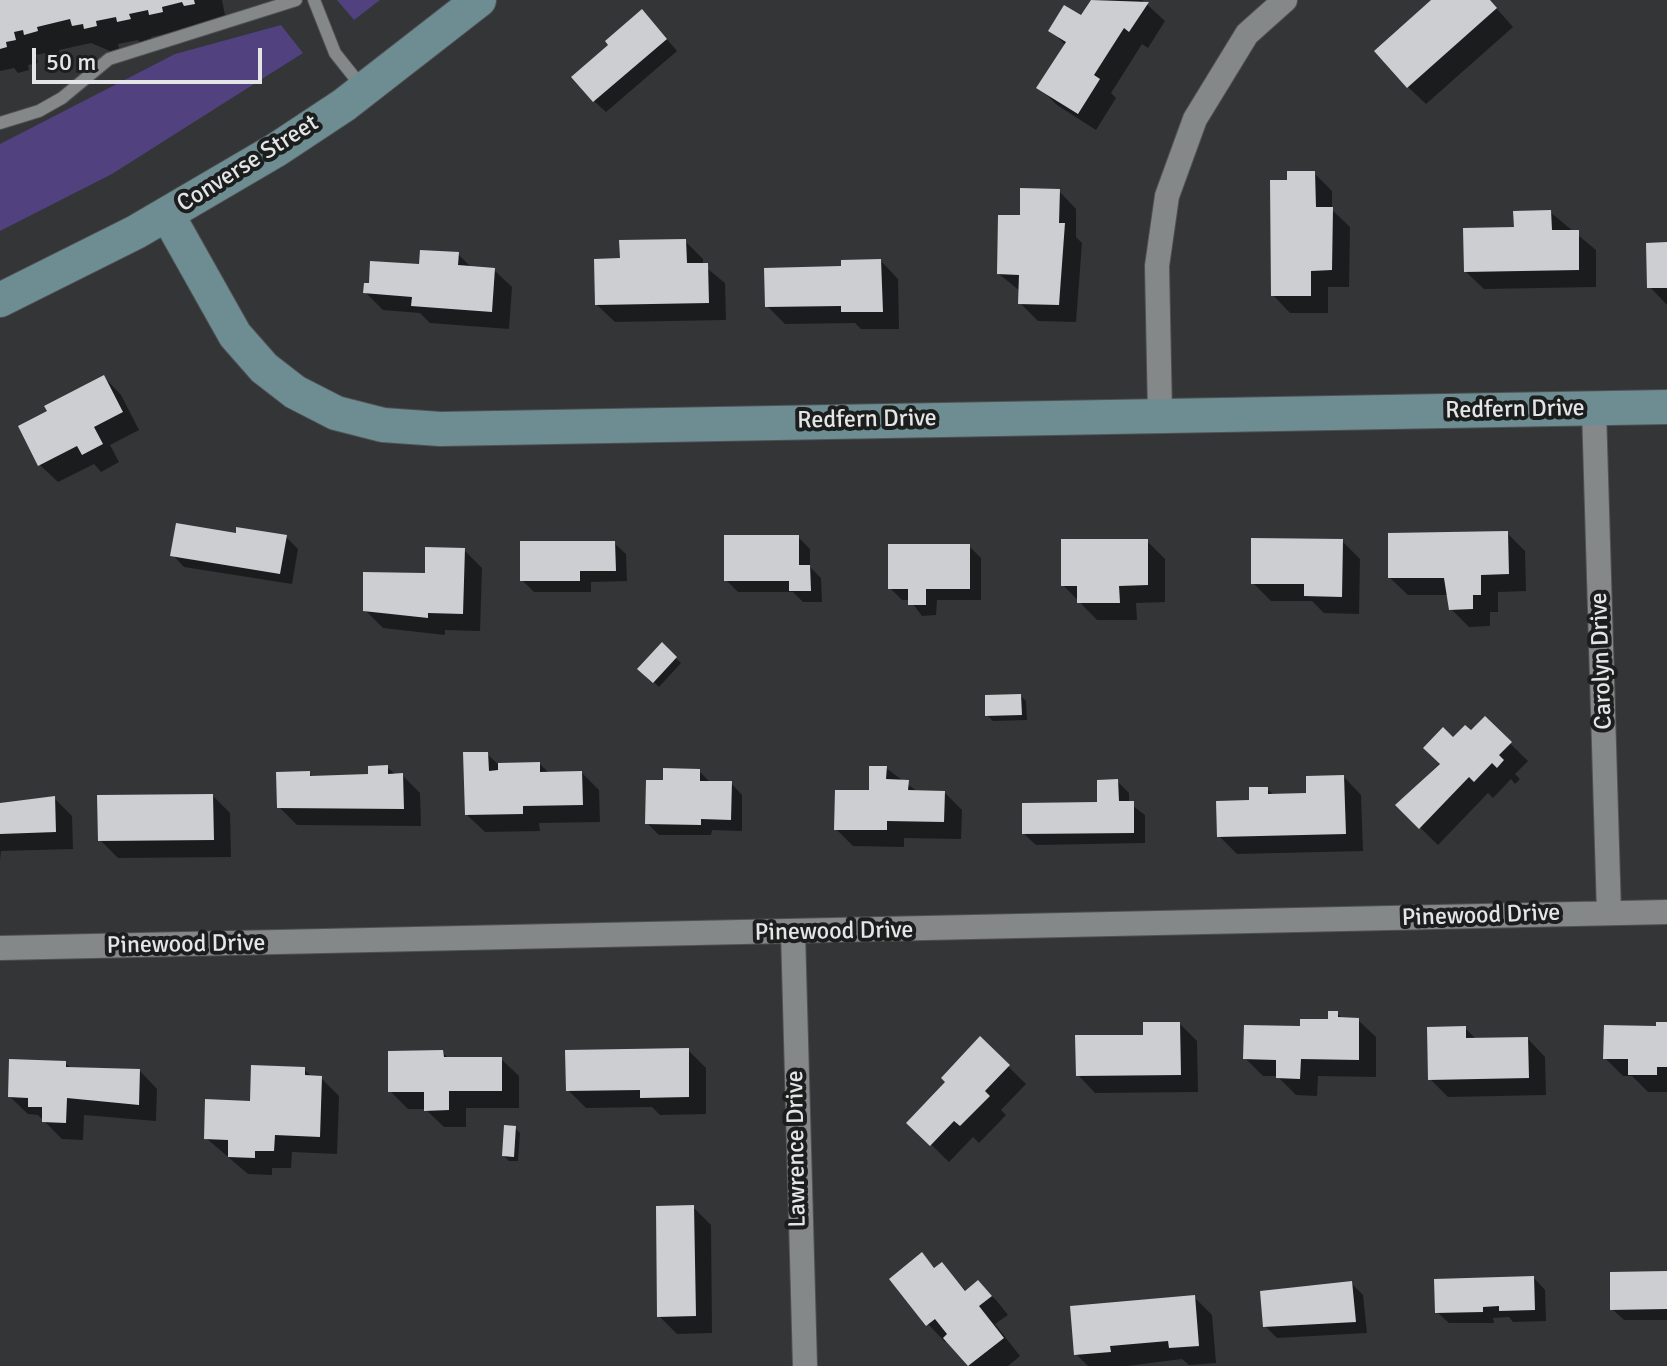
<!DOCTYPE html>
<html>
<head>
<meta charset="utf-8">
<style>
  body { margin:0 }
  #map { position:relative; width:1667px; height:1366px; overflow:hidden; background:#333537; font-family:Signika,sans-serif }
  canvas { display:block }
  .scale { position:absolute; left:32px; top:48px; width:230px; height:36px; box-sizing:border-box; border:4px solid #e3e5e6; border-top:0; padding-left:10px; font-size:24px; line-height:28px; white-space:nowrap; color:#e3e5e6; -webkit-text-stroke:6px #1c1d1d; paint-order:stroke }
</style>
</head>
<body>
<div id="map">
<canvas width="1667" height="1366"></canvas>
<div class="scale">50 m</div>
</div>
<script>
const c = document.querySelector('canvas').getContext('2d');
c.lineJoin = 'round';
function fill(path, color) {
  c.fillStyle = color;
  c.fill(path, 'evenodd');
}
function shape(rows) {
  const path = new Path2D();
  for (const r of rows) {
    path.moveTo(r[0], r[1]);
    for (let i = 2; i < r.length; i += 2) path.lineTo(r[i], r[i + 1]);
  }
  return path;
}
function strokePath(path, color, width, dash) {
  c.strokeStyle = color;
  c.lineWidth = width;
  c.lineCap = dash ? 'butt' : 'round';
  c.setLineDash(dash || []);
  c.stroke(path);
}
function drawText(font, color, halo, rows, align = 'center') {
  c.font = font + ' Signika,sans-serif';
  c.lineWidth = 8;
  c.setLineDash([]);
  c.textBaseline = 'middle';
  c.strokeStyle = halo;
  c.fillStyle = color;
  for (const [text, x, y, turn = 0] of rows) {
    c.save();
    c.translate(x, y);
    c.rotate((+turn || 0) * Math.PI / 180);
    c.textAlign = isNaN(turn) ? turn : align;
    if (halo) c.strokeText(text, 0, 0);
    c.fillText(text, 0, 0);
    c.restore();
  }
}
fill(shape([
  [337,0,380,0,354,20],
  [281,25,303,53,112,174,0,231,0,144,175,54]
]), '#51417f');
fill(shape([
  [0,0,222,0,226,20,174,37,170,33,151,37,153,42,142,45,138,40,118,44,119,49,110,51,91,43,59,50,60,55,49,57,45,53,36,55,38,63,28,65,29,70,18,73,14,68,0,71],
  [1093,0,1142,0,1165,21,1148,48,1142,44,1111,93,1116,98,1096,130,1057,105,1039,87,1066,46,1051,30,1082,18],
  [1434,0,1489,0,1513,27,1426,104,1408,87],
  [653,23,677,51,606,112,594,101],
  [1314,173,1332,191,1332,210,1350,227,1349,287,1328,287,1328,313,1290,313,1273,295,1289,182],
  [1059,191,1076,209,1076,237,1082,243,1076,322,1038,321,1020,303,1020,291,999,274,1022,217],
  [1550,212,1596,250,1596,287,1484,289,1466,272,1516,229],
  [685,241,703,259,703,265,725,283,726,320,615,322,597,305,622,260],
  [1667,244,1667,305,1650,287],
  [458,254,472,268,494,270,512,287,509,329,430,323,420,313,383,310,366,293,421,266],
  [881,261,898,279,899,329,861,329,855,323,785,324,767,306,843,268],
  [104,377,121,395,139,430,110,445,119,462,101,472,94,464,58,482,40,465,49,412],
  [1507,533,1525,551,1526,591,1498,592,1498,612,1490,612,1490,626,1469,627,1451,609,1447,595,1408,595,1390,578],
  [237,535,286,537,298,549,292,584,184,567,173,555],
  [798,537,810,549,810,567,821,578,822,602,803,602,793,592,738,592,726,580],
  [1147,541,1165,559,1165,602,1136,603,1137,620,1097,620,1063,585],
  [1342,541,1360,559,1359,614,1324,613,1312,601,1271,601,1253,583],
  [614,543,626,554,627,581,591,582,591,592,534,592,522,580],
  [969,546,981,558,981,600,937,600,936,615,922,616,910,600,902,600,890,588],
  [464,550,482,568,480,631,445,630,445,635,383,628,365,610],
  [662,645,681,663,659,687,640,669],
  [1021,696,1026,701,1027,720,993,721,987,715],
  [1485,719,1528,761,1515,774,1520,779,1515,784,1511,779,1493,798,1488,793,1438,845,1397,805],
  [487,754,498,764,540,764,550,774,582,773,599,790,600,822,539,823,540,831,485,832,467,815],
  [387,767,396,775,402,775,420,793,421,826,297,825,279,807,309,773,313,778,370,776],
  [886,768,918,792,944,792,962,810,961,839,904,838,904,847,853,846,836,829,871,792],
  [699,771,711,783,731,783,742,795,742,831,712,830,711,835,659,835,647,823,665,782],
  [1344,777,1361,795,1363,851,1237,854,1219,836,1267,789,1275,796,1308,795],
  [1117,781,1129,793,1129,803,1145,815,1145,843,1036,845,1024,834,1099,804],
  [213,796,230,813,231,857,118,858,100,840],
  [54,798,72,816,73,849,1,851,0,861,0,805],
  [1337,1013,1343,1019,1358,1020,1376,1037,1376,1077,1318,1076,1317,1096,1296,1095,1277,1076,1263,1076,1245,1058,1302,1028,1330,1021],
  [1180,1024,1197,1041,1198,1092,1095,1093,1078,1075],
  [1667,1026,1667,1092,1648,1092,1632,1076,1623,1076,1605,1058],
  [1465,1028,1477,1040,1528,1039,1545,1057,1546,1095,1448,1097,1430,1079],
  [980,1039,1026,1084,1001,1110,1006,1115,979,1143,973,1137,949,1162,909,1123,948,1082],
  [688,1050,706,1068,706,1114,660,1115,652,1107,586,1108,568,1090],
  [442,1052,449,1059,501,1059,519,1076,519,1108,466,1108,466,1127,444,1127,425,1109,408,1109,390,1091],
  [65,1063,72,1069,140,1071,157,1089,156,1121,84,1115,83,1140,62,1139,38,1115,28,1114,10,1097],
  [304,1069,313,1078,321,1078,339,1096,337,1154,292,1152,291,1168,272,1168,272,1175,248,1174,206,1138],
  [515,1128,520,1133,518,1161,509,1161,504,1156],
  [693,1207,711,1225,712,1333,677,1334,659,1316],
  [921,1255,936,1269,942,1265,967,1292,978,1283,996,1300,1008,1315,995,1324,1020,1356,1008,1366,969,1366,948,1340,945,1342,928,1324],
  [1667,1273,1667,1320,1624,1320,1612,1309],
  [1534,1278,1545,1290,1546,1321,1513,1322,1509,1317,1493,1318,1494,1323,1449,1323,1437,1312],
  [1351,1283,1363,1295,1367,1333,1277,1338,1265,1326],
  [1194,1297,1212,1315,1216,1363,1189,1365,1182,1359,1127,1366,1088,1366,1076,1354]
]), '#0007');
fill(shape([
  [0,0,194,0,195,4,184,6,182,2,162,7,163,12,149,15,148,10,129,14,131,19,117,22,116,17,96,21,97,26,84,29,83,24,72,26,70,19,37,27,38,31,24,35,23,30,14,32,16,40,6,42,7,47,0,49],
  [1091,0,1149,2,1129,32,1124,28,1094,75,1100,79,1078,114,1036,88,1066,42,1048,31,1064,5,1081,15],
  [1431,0,1490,0,1497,8,1407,88,1374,51],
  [642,9,667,39,593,102,571,77,608,45,605,41],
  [1287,171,1315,171,1316,207,1333,207,1332,270,1311,271,1311,296,1271,296,1270,180,1287,180],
  [1020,188,1060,189,1059,223,1065,223,1059,305,1018,304,1019,275,997,274,998,215,1020,215],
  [1551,210,1552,230,1579,230,1579,270,1464,272,1463,228,1514,227,1513,211],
  [686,239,687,263,708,263,709,303,595,305,594,259,620,258,619,240],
  [1667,242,1667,288,1647,288,1646,243],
  [420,250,459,252,458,265,495,268,492,312,411,306,412,297,363,293,364,283,369,283,370,261,419,264],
  [881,259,883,312,841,312,841,306,765,307,764,268,841,266,841,260],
  [104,375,123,412,94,427,103,444,82,455,77,446,38,466,18,426,47,411,44,406],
  [176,523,236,533,236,527,287,535,280,574,170,556],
  [1508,531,1509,574,1481,575,1481,595,1473,595,1473,609,1449,610,1444,578,1388,578,1388,533],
  [724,535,799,535,799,565,810,565,811,591,789,591,789,581,724,581],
  [1251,538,1343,539,1342,597,1304,596,1304,584,1251,584],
  [1061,539,1148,539,1148,585,1119,586,1120,603,1077,603,1077,586,1061,586],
  [520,541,615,541,616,571,580,571,580,581,520,581],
  [888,544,970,544,970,589,926,589,926,605,908,605,908,589,888,589],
  [425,547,465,548,463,614,428,613,428,618,363,611,363,572,425,573],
  [662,642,677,657,653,683,637,669],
  [1021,694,1022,715,985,716,985,695],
  [1485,716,1512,742,1499,755,1504,760,1497,768,1492,763,1474,782,1469,777,1419,829,1395,805,1440,764,1423,748,1443,727,1453,737,1465,725,1471,730],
  [463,752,488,752,489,771,498,770,498,763,540,762,540,772,582,771,583,805,523,806,523,814,465,815],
  [388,765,388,774,403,773,404,809,277,808,276,772,310,771,310,776,368,774,368,766],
  [869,766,887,766,886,779,909,780,908,790,945,791,944,822,887,821,887,830,834,830,835,790,869,790],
  [663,768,700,769,700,781,732,781,731,820,701,819,701,825,645,824,646,780,663,780],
  [1344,775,1346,834,1217,837,1216,801,1249,800,1249,787,1268,787,1268,794,1306,793,1306,776],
  [1118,779,1119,801,1134,801,1134,833,1022,834,1022,803,1097,802,1097,780],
  [213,794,214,840,98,841,97,795],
  [55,796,56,832,0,834,0,803],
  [1328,1011,1338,1011,1338,1017,1359,1018,1359,1060,1301,1059,1300,1079,1276,1078,1276,1060,1243,1059,1244,1025,1300,1026,1300,1019,1328,1019],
  [1143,1022,1180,1022,1181,1075,1076,1076,1075,1035,1143,1035],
  [1656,1022,1667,1022,1667,1067,1657,1067,1657,1075,1628,1075,1628,1059,1603,1059,1604,1025,1656,1026],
  [1466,1026,1466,1038,1528,1037,1529,1078,1428,1080,1427,1027],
  [980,1036,1010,1065,985,1091,990,1096,960,1126,954,1121,930,1146,906,1123,945,1082,941,1078],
  [689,1048,689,1097,640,1098,640,1090,566,1091,565,1050],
  [443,1050,444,1057,502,1057,502,1091,449,1091,449,1110,424,1111,424,1092,388,1092,388,1051],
  [9,1059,66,1061,66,1067,140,1069,139,1105,67,1098,66,1123,42,1122,42,1107,28,1107,28,1098,8,1097],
  [251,1065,305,1067,305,1075,322,1076,320,1137,275,1135,274,1151,255,1151,255,1158,228,1157,228,1140,204,1139,205,1099,250,1101],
  [504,1125,516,1126,514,1157,502,1156],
  [694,1205,696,1316,657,1317,656,1206],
  [922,1252,934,1268,942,1262,965,1291,978,1280,992,1296,979,1306,1004,1338,968,1366,943,1338,947,1334,935,1319,926,1326,889,1279],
  [1667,1271,1667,1309,1610,1310,1610,1272],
  [1534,1276,1535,1310,1499,1311,1499,1306,1483,1307,1483,1312,1435,1313,1434,1279],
  [1352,1281,1356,1322,1263,1327,1260,1291],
  [1195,1295,1199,1346,1169,1348,1168,1341,1110,1346,1111,1352,1074,1355,1070,1306]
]), '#cdced1');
const lane = shape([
  [314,0,335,53,362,87],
  [0,123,39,111,62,98,109,59,296,0]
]);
const street = shape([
  [1594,409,1609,913],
  [1160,414,1157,266,1167,196,1195,119,1247,34,1285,0],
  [793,932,805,1366],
  [0,948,1667,912]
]);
const secondary = shape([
  [167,214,235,335,264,368,295,392,336,413,383,425,440,429,1667,407],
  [0,300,136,232,276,150,344,105,479,0]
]);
strokePath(lane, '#4f5152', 14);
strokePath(street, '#4f5152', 26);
strokePath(secondary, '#4f5152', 36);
strokePath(lane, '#858889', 12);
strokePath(street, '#858889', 24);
strokePath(secondary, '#6e8d92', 34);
drawText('24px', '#e3e5e6', '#1c1d1d', [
  ["Converse Street",248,164,-32],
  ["Redfern Drive",1515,410,-1],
  ["Redfern Drive",867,420,-1],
  ["Carolyn Drive",1602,661,-92],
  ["Pinewood Drive",1481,916,-2],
  ["Pinewood Drive",834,932,-1],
  ["Pinewood Drive",186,945,-1],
  ["Lawrence Drive",797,1149,-91]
]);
</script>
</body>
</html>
